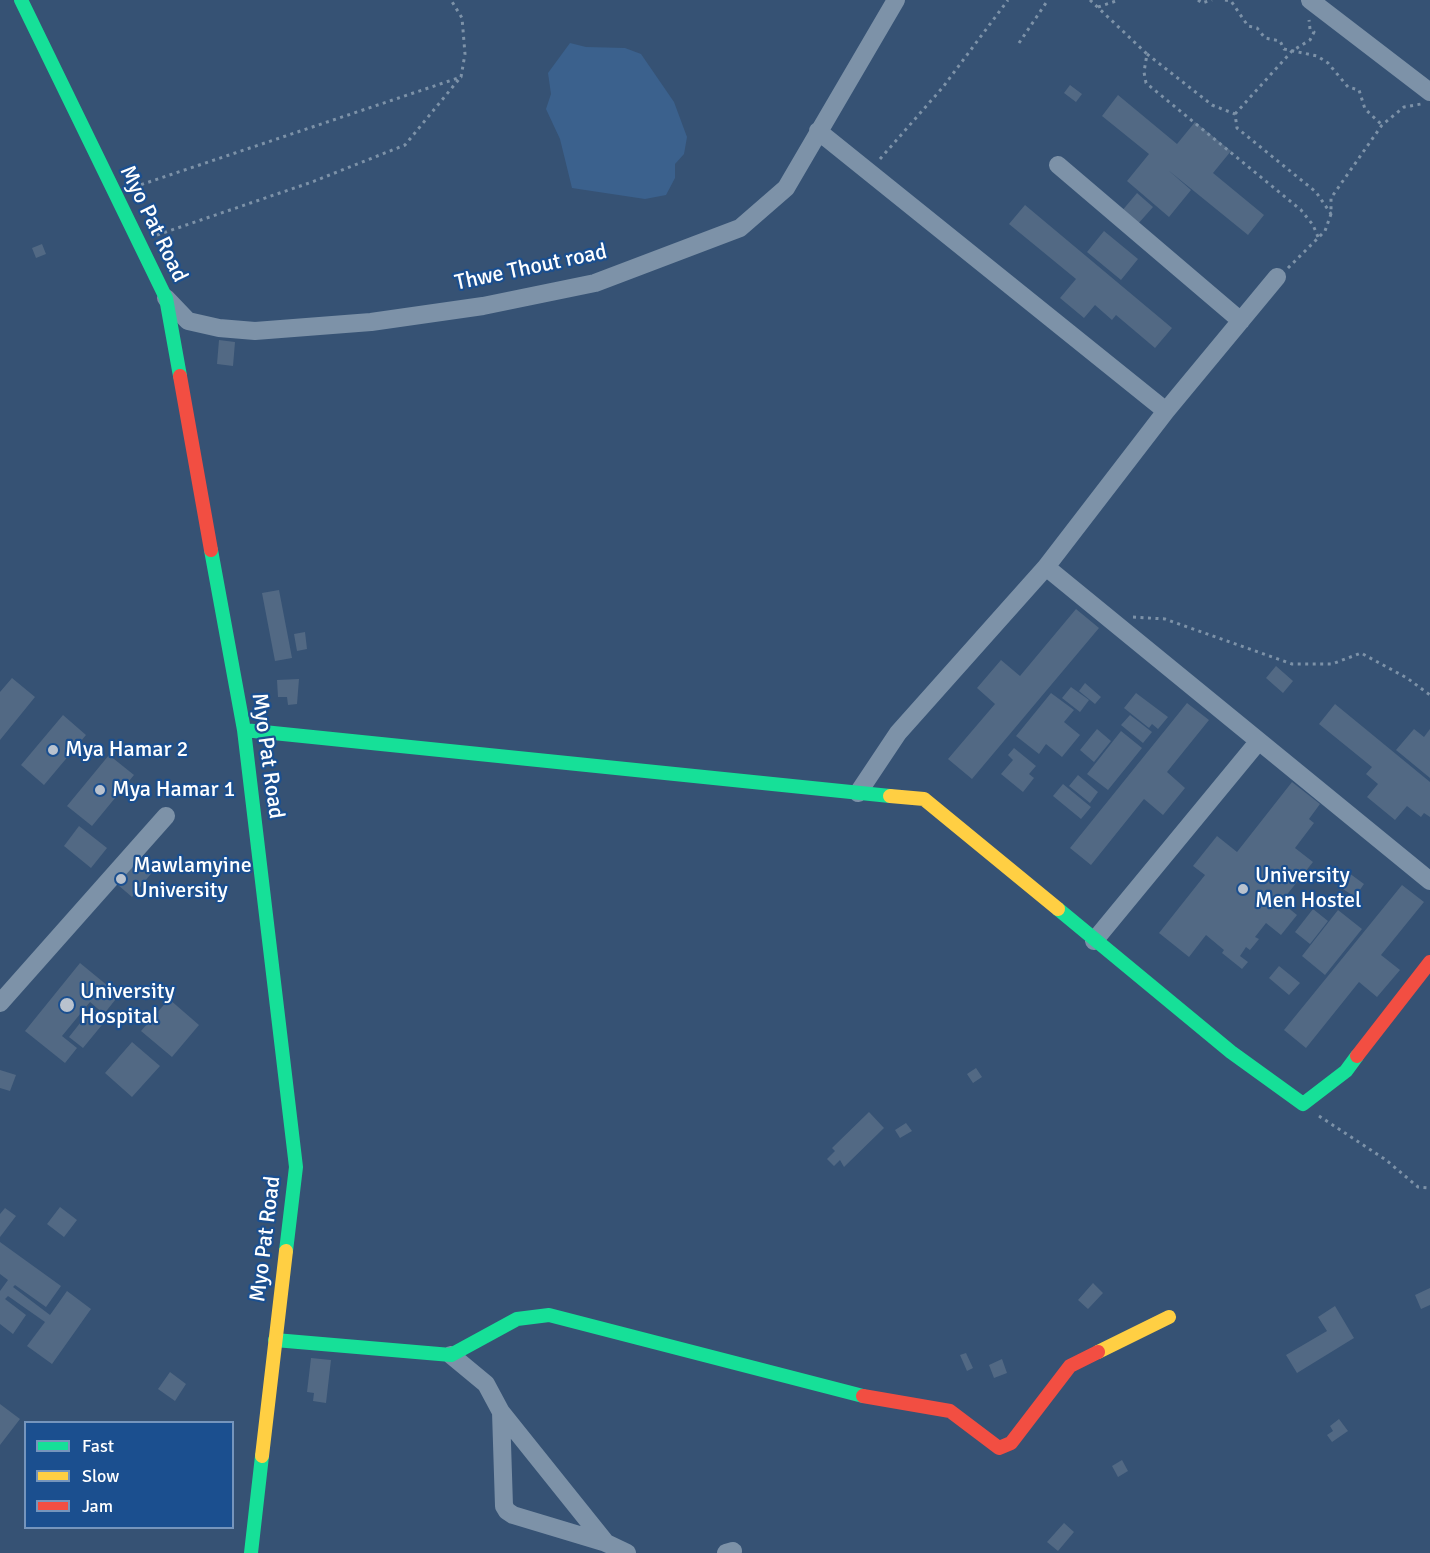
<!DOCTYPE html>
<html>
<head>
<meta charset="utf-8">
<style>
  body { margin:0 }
  #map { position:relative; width:1430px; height:1553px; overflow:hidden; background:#365274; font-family:Signika,sans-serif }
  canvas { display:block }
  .legend { position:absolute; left:24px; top:1421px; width:210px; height:108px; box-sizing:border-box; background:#1b4f8f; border:2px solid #7695bc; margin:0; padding:8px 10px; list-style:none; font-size:18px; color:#fff }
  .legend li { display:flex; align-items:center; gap:12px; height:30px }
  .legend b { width:30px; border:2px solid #7695bc }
</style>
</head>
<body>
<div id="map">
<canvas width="1430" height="1553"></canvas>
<ul class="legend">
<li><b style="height:8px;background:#16e098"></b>Fast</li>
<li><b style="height:8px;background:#ffcf43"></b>Slow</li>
<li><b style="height:8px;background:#f24e42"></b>Jam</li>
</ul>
</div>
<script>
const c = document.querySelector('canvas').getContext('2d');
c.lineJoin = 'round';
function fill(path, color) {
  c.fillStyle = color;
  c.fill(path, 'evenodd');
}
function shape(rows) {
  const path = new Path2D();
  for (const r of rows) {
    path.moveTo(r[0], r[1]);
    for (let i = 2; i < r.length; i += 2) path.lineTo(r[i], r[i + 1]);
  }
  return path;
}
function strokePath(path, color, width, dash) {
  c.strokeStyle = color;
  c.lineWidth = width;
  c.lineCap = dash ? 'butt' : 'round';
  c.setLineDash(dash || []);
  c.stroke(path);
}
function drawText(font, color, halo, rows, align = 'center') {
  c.font = font + ' Signika,sans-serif';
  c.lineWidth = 4.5;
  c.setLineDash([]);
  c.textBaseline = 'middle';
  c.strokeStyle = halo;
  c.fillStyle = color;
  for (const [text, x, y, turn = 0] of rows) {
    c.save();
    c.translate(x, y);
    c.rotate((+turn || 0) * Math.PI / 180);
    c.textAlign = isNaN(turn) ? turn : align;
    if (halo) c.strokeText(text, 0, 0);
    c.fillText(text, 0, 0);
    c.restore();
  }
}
fill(shape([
  [570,43,586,47,625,48,641,54,674,102,687,137,684,154,675,164,675,178,666,195,645,199,572,188,560,139,546,109,551,94,548,73]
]), '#3b618d');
fill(shape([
  [1070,85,1082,94,1076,102,1064,93],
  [1118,95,1177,144,1195,122,1231,151,1213,173,1264,215,1248,235,1168,170,1191,190,1169,217,1127,181,1149,154,1102,116],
  [1137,193,1153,207,1137,225,1121,212],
  [1025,205,1172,328,1155,348,1116,315,1112,320,1095,305,1084,318,1060,298,1076,279,1009,224],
  [1104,231,1138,259,1121,280,1087,252],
  [42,244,46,254,36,258,32,248],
  [219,340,235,342,233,366,217,364],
  [279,590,292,658,275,661,262,593],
  [1076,609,1099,628,972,779,948,759,995,704,977,688,1001,660,1020,676],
  [305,632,307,649,297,651,294,634],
  [1276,666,1293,681,1283,693,1266,678],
  [12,678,35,697,0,740,0,692],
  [299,679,297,704,288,705,287,697,278,697,277,680],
  [1085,683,1101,697,1095,704,1079,691],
  [1071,687,1089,700,1080,712,1062,698],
  [1051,693,1074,710,1064,722,1080,735,1062,757,1046,744,1039,754,1016,736],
  [1136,693,1168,717,1158,729,1152,724,1149,728,1124,708],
  [1187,703,1209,720,1167,772,1185,788,1163,815,1144,799,1091,865,1070,848],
  [1335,704,1430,782,1430,817,1424,813,1421,817,1407,806,1395,820,1367,797,1378,784,1366,774,1372,767,1319,724],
  [63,715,86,735,44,785,21,765],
  [1130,715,1152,732,1143,743,1121,725],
  [1097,729,1111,741,1094,762,1080,750],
  [1414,729,1424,737,1430,729,1430,778,1396,750],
  [1121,731,1142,748,1108,790,1087,774],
  [1014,748,1036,766,1029,774,1034,778,1023,792,1001,774,1013,760,1008,755],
  [109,755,134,775,92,826,67,806],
  [1078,775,1098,792,1090,803,1069,786],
  [1292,782,1320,804,1309,819,1314,823,1295,848,1313,862,1281,902,1297,915,1281,935,1266,923,1255,937,1259,939,1250,950,1246,947,1240,956,1248,962,1242,969,1222,953,1224,950,1206,935,1189,957,1159,933,1205,875,1193,866,1217,836,1237,852],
  [1063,784,1091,807,1081,819,1053,796],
  [79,826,107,848,91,868,64,846],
  [139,858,154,870,132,897,118,885],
  [1349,873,1364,884,1355,897,1340,887],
  [1402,885,1424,902,1381,955,1400,970,1377,997,1359,982,1306,1048,1284,1030],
  [1313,909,1328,921,1310,944,1295,932],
  [1338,910,1362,929,1325,975,1302,956],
  [80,963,119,995,104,1014,90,1002,62,1036,77,1048,65,1063,25,1031],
  [1279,966,1300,983,1289,995,1269,978],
  [169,999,199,1025,172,1057,141,1031],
  [92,1008,106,1020,83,1048,69,1037],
  [132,1042,160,1066,132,1097,105,1073],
  [976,1068,982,1077,973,1083,967,1074],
  [0,1070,16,1075,10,1091,0,1088],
  [869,1112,884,1128,844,1167,840,1160,834,1166,827,1159,835,1151,832,1148],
  [906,1123,912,1131,900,1138,895,1130],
  [60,1207,77,1220,64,1237,47,1224],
  [5,1208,16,1216,0,1237,0,1214],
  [0,1242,61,1286,46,1307,15,1285,13,1287,50,1315,67,1291,91,1309,52,1364,27,1346,45,1322,8,1296,5,1299,26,1315,13,1334,0,1324,0,1291,8,1280,0,1274],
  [1093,1283,1103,1293,1088,1309,1078,1300],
  [1430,1288,1430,1305,1421,1309,1415,1295],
  [1335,1306,1354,1338,1297,1373,1286,1355,1327,1331,1318,1317],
  [966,1353,973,1368,967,1371,960,1355],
  [311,1358,331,1360,326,1403,313,1401,314,1393,307,1392],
  [1002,1359,1007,1373,994,1378,989,1365],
  [170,1372,186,1384,175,1401,158,1389],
  [0,1404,20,1419,0,1445],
  [1339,1419,1348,1431,1332,1442,1327,1435,1333,1431,1330,1426],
  [1122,1460,1128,1471,1118,1477,1112,1466],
  [1064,1523,1074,1532,1058,1551,1047,1542]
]), '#526984');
strokePath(shape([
  [1090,0,1147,54,1144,72,1146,83,1301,210,1313,225,1318,237],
  [1198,0,1202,3,1212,0],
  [1225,0,1231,1,1248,26,1257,28,1265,38,1280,41,1284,49,1317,56,1328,63,1348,87,1359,90,1365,109,1382,125],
  [1098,7,1119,0],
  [1019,43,1048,0],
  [1147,54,1212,105,1235,114,1237,128,1316,192,1331,214],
  [1235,114,1292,51,1310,40,1314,32,1310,29,1309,20],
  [880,159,943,87,1008,0],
  [134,187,461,77,465,54,462,18,451,0],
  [157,235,312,182,405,145,460,78],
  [1288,268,1325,231,1331,214,1331,198,1382,125,1404,107,1421,104],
  [1133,617,1165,619,1292,664,1332,664,1361,653,1407,678,1430,695],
  [1319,1116,1386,1160,1418,1187,1430,1188]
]), '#7d92a8', 3, [3, 4.5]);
strokePath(shape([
  [1310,0,1430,92],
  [818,131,1166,411,1046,567,898,733,858,793],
  [1058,165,1241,321],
  [166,298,188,321,219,328,255,331,371,322,483,306,595,283,740,228,786,188,896,0],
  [1166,411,1277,277],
  [1046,567,1430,881],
  [1094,941,1258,742],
  [0,1003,166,816],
  [451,1355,486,1384,501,1412,606,1543],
  [501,1412,504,1506,507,1511,513,1515,606,1543,627,1553],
  [726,1553,733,1551]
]), '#7d92a8', 18);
strokePath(shape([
  [21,0,166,298,180,376],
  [211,550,244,730,296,1167,286,1251],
  [244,730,890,796],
  [1058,909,1231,1052,1303,1104,1346,1071,1357,1056],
  [275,1340,451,1355,517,1319,549,1315,863,1396],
  [251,1553,262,1456]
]), '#16e098', 14);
strokePath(shape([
  [890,796,924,799,1058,909],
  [1098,1352,1169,1317],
  [262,1456,286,1251]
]), '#ffcf43', 14);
strokePath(shape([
  [180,376,211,550],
  [1357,1056,1430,962],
  [863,1396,950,1411,999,1448,1011,1443,1070,1366,1098,1352]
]), '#f24e42', 14);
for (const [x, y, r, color] of [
  [53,750,6,"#b9c2ce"],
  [100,790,6,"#b9c2ce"],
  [121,879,6,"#b9c2ce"],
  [1243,889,6,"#b9c2ce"],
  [67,1005,8,"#b9c2ce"]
]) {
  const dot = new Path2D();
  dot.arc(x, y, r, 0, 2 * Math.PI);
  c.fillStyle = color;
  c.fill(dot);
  strokePath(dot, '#1b4f8f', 2);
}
drawText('22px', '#fff', '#1b4f8f', [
  ["Myo Pat Road",153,224,64],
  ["Thwe Thout road",531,268,-12],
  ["Myo Pat Road",267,756,82],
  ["Myo Pat Road",266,1239,-83]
]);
drawText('22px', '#fff', '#1b4f8f', [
  ["Mya Hamar 2",65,750],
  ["Mya Hamar 1",112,790],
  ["Mawlamyine",133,866],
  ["University",133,891],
  ["University",1255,876],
  ["Men Hostel",1255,901],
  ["University",80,992],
  ["Hospital",80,1017]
], 'left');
</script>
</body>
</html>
